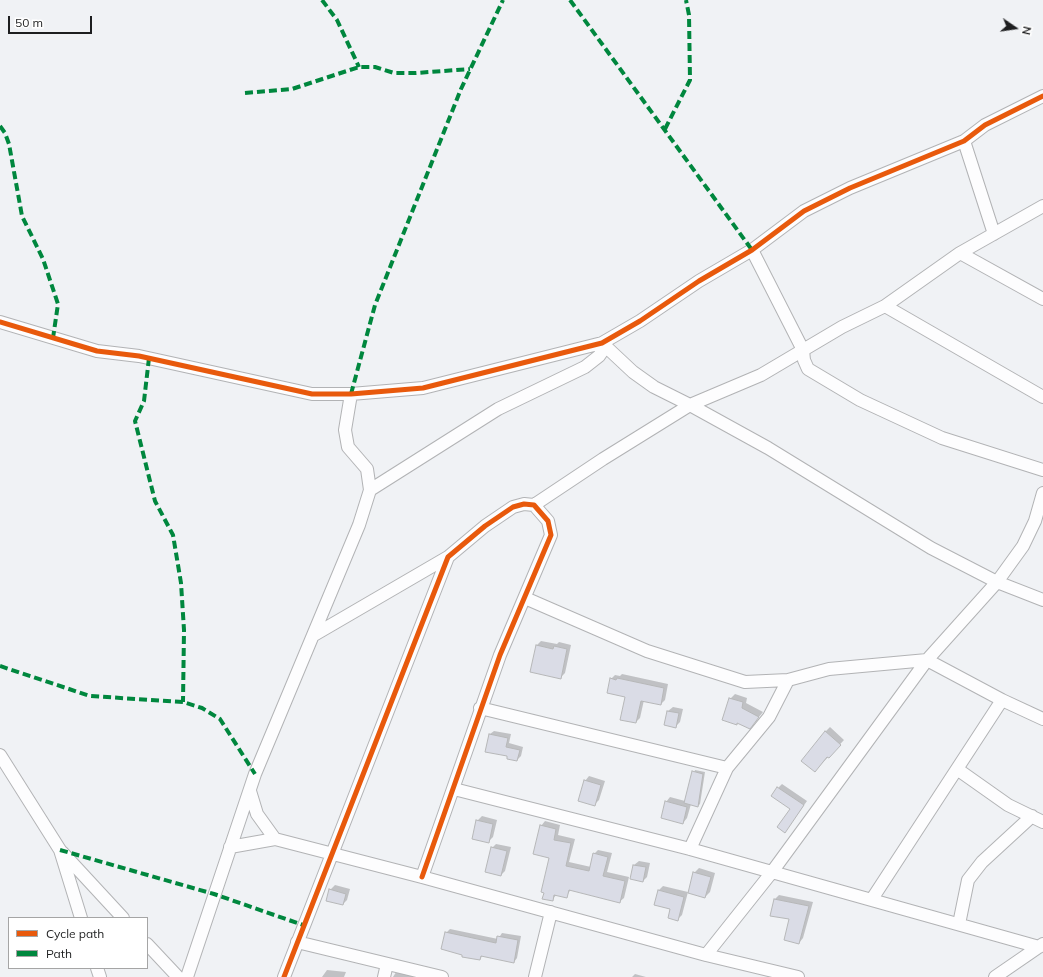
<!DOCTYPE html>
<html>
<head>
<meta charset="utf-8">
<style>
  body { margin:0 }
  #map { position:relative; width:1043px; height:977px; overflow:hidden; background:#f0f2f5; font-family:Mulish,sans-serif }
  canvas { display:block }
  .legend { position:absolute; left:8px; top:917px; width:140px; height:52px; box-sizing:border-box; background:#fff; border:1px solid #a5a5a5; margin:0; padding:5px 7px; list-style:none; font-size:12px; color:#1d1e1f }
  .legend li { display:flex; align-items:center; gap:8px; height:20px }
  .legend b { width:20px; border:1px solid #a5a5a5 }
  .north { position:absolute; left:995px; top:8px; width:40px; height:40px; -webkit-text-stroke:3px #fff; paint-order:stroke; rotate:103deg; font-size:11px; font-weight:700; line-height:16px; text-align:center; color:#1d1e1f }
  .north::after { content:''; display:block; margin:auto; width:14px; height:18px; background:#1d1e1f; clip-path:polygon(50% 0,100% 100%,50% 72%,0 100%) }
  .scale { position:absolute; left:8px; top:16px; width:84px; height:18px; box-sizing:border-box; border:2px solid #1d1e1f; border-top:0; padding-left:5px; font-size:12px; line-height:14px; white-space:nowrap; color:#1d1e1f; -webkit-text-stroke:3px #fff; paint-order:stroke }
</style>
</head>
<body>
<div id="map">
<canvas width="1043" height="977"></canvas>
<ul class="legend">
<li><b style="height:5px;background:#e8590c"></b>Cycle path</li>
<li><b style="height:5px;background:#00873e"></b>Path</li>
</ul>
<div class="north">N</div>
<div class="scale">50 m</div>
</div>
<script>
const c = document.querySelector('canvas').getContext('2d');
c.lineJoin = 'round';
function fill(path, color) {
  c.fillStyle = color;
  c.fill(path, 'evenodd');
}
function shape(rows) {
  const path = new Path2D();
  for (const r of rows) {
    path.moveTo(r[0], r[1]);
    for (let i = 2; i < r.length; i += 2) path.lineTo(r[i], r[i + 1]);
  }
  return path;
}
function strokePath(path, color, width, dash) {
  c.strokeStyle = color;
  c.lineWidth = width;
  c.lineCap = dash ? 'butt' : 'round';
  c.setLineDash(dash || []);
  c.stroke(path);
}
fill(shape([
  [541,641,557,644,559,642,571,645,565,673,560,678,531,671,537,645],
  [622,674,668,684,665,700,661,704,644,700,640,718,636,722,626,696,611,679,615,675,620,676],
  [735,694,747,698,746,703,763,712,754,723,738,722,736,724,730,699],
  [673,707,683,709,680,722,675,727,668,711],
  [830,727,844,740,815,771,825,732],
  [494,731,511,734,509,743,523,747,521,756,517,760,508,756,490,734],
  [695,770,705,772,700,804,698,806,691,804,687,818,683,823,666,802,670,797,685,801],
  [589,776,605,781,599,800,595,804,585,781],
  [782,784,807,801,788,828,791,808,778,788],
  [482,816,497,820,493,837,489,841,477,821],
  [545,821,560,825,558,835,575,839,569,862,591,867,594,854,598,850,612,853,607,872,629,877,624,898,619,902,571,889,566,897,557,894,552,900,550,857,541,826],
  [496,844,511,847,505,871,501,875,492,848],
  [639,861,650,863,647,877,643,881,634,865],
  [699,868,715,873,710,892,705,897,694,873],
  [335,885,350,889,347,900,343,904,330,890],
  [663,886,688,892,682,915,678,919,659,890],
  [779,895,813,902,803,938,799,943,790,919,775,899],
  [450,929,498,939,502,933,521,936,517,958,514,962,483,955,480,959,446,933],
  [398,969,423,977,393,977],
  [327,970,346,972,344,977,322,977],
  [635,974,646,977,632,977]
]), '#0003');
const building = shape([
  [536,645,553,649,554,646,567,649,561,679,530,672,536,645],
  [610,678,616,680,617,678,664,688,661,705,641,701,636,723,620,720,625,697,607,693,610,678],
  [729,698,743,702,742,708,759,717,750,729,737,723,737,725,722,720,729,698],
  [667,711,679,713,676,728,664,725,667,711],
  [825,731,841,745,829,758,827,757,815,772,801,761,825,731],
  [489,734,508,738,506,747,520,750,517,761,507,759,507,756,485,752,489,734],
  [692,771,703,774,698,807,684,803,692,771],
  [584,780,601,785,595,806,578,801,584,780],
  [777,787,804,805,785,833,777,827,790,809,771,796,777,787],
  [665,801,687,807,683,824,661,818,665,801],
  [476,820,493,824,489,843,472,839,476,820],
  [540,825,556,829,554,840,571,843,566,866,589,871,593,853,608,857,603,876,625,881,620,903,569,890,567,898,554,895,553,901,542,899,544,893,541,892,549,858,533,854,540,825],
  [491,847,507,851,501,876,485,872,491,847],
  [633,865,646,867,643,882,630,879,633,865],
  [693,872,711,877,705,898,688,893,693,872],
  [329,889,346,894,343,905,326,901,329,889],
  [658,890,684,897,678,921,668,918,670,909,654,905,658,890],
  [774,899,809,906,799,944,784,940,789,919,770,916,774,899],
  [445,932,496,943,497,936,518,940,514,963,481,956,480,960,462,957,462,955,441,949,445,932]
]);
fill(building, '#dadce6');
strokePath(building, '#b6b7b8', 1);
const minor = shape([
  [964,141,994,234],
  [752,250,803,350,804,360,808,369,860,400,942,438,1043,470],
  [960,253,1043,299],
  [885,306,1043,397],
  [0,322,97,351,139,356,312,394,351,394,423,388,602,343,640,321,699,281,752,250,804,211,850,188,964,141,985,125,1043,96],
  [602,343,633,372,654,387,690,405,761,375,842,327,885,306,960,253,1043,206],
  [370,490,498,409,585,367,599,356,606,346],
  [534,505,603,459,690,405,768,448,931,548,997,582,1043,600],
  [525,598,647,651,745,682,788,680,829,669,927,660,1002,700,1043,719],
  [314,635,448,557],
  [480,708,727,768],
  [0,755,60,850,81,918],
  [957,769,1008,805,1043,822],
  [454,789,690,849,1039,947],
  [250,791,257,814,275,839],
  [230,847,275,839,422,877,706,955,798,977],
  [690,849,727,768,769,717,788,680],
  [62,852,123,918],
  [872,899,1002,700],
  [959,924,968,880,982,862,1032,816],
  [297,942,442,977],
  [147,944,178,977],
  [706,955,772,872,927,660,997,582,1023,546,1035,521,1043,493],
  [97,968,100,977],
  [187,977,255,774,359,525,370,490,367,469,348,447,345,430,351,394],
  [284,977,448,557,485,526,513,507,524,504,534,505,548,521,551,535,500,655,422,877],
  [384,977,387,964],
  [535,977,551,912],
  [995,977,1043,944]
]);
strokePath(minor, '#b2b3b5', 14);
strokePath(minor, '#fdfdfe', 12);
strokePath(shape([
  [322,0,337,20,359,67],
  [570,0,752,250],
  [245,93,292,89,359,67,375,67,394,73,416,73,470,69],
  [0,126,5,133,9,144,22,216,43,259,58,304,53,338],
  [665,129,690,80,689,15,686,0],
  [149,358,144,401,135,421,155,501,173,535,181,583,184,630,183,702],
  [351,394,375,305,461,89,503,0],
  [0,666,90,696,183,702,202,708,220,719,255,774],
  [60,850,214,894,303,925]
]), '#00873e', 4, [8, 4]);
strokePath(shape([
  [0,322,97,351,139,356,312,394,351,394,423,388,602,343,640,321,699,281,752,250,804,211,850,188,964,141,985,125,1043,96],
  [284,977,448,557,485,526,513,507,524,504,534,505,548,521,551,535,500,655,422,877]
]), '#e8590c', 5);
</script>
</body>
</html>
